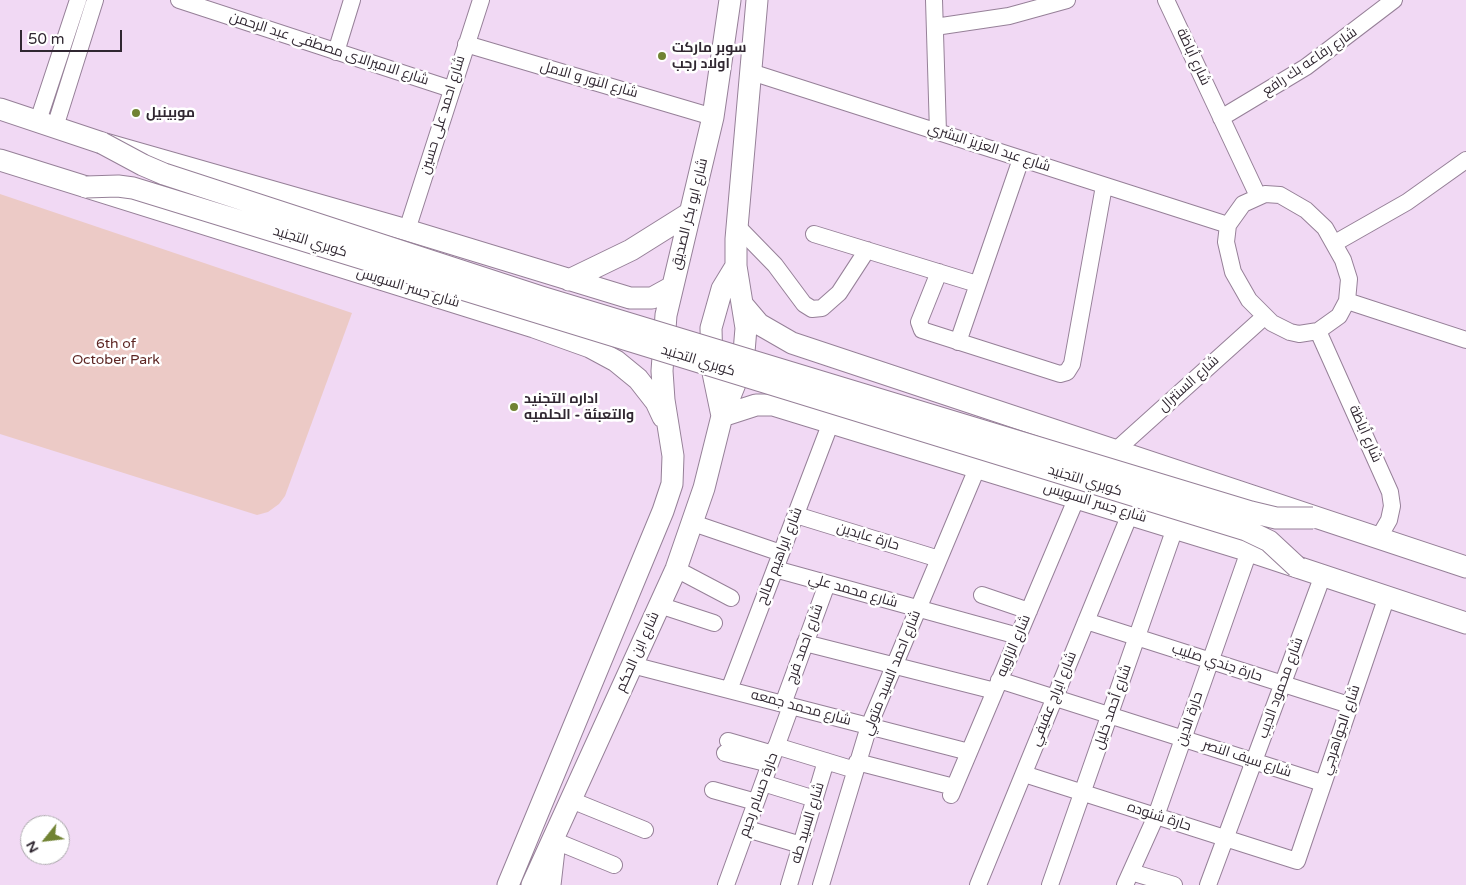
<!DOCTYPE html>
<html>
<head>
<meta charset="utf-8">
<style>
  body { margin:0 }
  #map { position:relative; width:1466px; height:885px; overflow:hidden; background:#f1d9f4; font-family:"Varela Round",sans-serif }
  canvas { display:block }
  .north { position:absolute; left:20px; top:815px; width:50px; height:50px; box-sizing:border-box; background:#fff; border:1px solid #aca9ad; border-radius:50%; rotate:241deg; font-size:14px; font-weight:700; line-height:20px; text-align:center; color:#302731 }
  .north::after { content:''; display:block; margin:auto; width:18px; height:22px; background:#718333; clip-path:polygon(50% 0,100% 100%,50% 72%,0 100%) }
  .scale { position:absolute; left:20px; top:30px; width:102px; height:22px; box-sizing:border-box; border:2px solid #302731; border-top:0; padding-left:6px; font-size:15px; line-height:18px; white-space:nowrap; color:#302731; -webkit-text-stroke:4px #fff; paint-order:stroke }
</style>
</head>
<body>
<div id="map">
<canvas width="1466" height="885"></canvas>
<div class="north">N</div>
<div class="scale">50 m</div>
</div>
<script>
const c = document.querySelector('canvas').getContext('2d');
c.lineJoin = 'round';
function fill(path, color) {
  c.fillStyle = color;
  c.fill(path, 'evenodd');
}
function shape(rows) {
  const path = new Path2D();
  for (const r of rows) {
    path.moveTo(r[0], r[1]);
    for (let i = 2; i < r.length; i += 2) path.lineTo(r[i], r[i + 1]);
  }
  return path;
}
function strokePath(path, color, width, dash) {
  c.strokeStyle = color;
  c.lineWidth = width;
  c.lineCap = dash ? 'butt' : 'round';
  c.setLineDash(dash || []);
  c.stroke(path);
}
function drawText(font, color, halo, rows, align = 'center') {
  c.font = font + ' "Varela Round",Cairo,sans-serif';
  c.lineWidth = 5;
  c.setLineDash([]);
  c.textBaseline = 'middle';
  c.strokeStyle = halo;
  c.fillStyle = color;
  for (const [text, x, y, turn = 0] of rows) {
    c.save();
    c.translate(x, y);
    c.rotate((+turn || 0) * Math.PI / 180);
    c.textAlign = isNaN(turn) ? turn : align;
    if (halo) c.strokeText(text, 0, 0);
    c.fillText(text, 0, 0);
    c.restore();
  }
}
fill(shape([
  [0,194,352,313,285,496,279,504,268,512,257,515,0,434]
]), '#eccac6');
const minor = shape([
  [179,0,451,89],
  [934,0,938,132],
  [1166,0,1258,196],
  [935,27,1009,16,1067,0],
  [466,44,713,117],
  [336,52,352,0],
  [751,72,1228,225],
  [1221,118,1306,67,1394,0],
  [38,121,78,0],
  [55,127,95,0],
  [1265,194,1280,195,1306,210,1325,228,1343,260,1349,279,1347,301,1339,316,1318,331,1299,334,1290,332,1272,323,1249,300,1233,272,1226,242,1228,225,1243,204,1265,194],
  [737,226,775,265,804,304,812,309,822,308,839,293,867,250],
  [407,230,481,0],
  [814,234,977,284],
  [1335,243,1407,202,1466,160],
  [939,272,919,322,922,330,1060,374,1067,372,1072,364,1104,186],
  [1347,301,1466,340],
  [1318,331,1390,492,1392,506,1389,520,1378,539],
  [958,342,1021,159],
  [1114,452,1264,317],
  [796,515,939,559],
  [693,523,781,553],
  [676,569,731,598],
  [775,569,1018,636],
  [982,595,1029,611],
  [659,605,714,623],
  [1086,621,1349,705],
  [805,643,995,691],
  [632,665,969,752],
  [999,680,1322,783],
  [729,690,831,422],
  [783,704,827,584],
  [728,741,773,754],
  [776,746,855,770],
  [725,753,770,764],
  [857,762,954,787],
  [1024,774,1297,861,1387,596],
  [763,783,815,799],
  [713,790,756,802],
  [951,795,1077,497],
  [571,800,645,830],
  [747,829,801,845],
  [553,840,614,865],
  [1131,872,1174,885],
  [726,885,791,706],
  [789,885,826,761],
  [821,885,869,726,978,466],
  [978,885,1130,514],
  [1050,885,1175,528],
  [1125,885,1156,816,1249,551],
  [1208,885,1323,575]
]);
const major = shape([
  [0,109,102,143,407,230,630,298,652,298,672,287],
  [0,160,534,327,590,347,616,361,638,379,656,402,663,417],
  [569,280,631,250,690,213],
  [742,304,759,324,792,343,1466,567],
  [722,416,756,405,773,405,1249,551,1466,623],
  [722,416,712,368,711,328,722,289,736,266],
  [508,885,663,511,672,484,673,456,664,400,662,371,666,315,713,117,730,0],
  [532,885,676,569,704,488,722,416,743,364,746,328,736,266,736,239,757,0],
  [550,885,554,850]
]);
strokePath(minor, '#968098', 18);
strokePath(major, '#968098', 23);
strokePath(minor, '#fff', 16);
strokePath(major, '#fff', 21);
const majorBridge = shape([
  [102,143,143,165,164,174,541,297,1251,512,1276,518,1313,518],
  [86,187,118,186,133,188,1246,530,1269,541,1297,567]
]);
strokePath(majorBridge, '#968098', 23, []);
strokePath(majorBridge, '#fff', 21);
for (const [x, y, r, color] of [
  [662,56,5,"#718333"],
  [136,113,5,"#718333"],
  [514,407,5,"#718333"]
]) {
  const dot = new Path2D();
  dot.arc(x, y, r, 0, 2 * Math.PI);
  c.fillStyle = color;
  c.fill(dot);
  strokePath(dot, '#fff', 2);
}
drawText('bold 14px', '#302731', '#fff', [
  ["سوبر ماركت",672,48],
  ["اولاد رجب",672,64],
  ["موبينيل",146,113],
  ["اداره التجنيد",524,399],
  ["والتعبئة - الحلميه",524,415]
], 'left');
drawText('14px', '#302731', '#fff', [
  ["شارع الاميرالاى مصطفى عبد الرحمن",329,49,18],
  ["شارع أباظة",1193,57,65],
  ["شارع رفاعه بك رافع",1310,62,-34],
  ["شارع النور و الامل",589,80,16],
  ["شارع احمد على حسين",443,115,-73],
  ["شارع عبد العزيز البشري",989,148,18],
  ["شارع ابو بكر الصديق",690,214,-76],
  ["كوبري التجنيد",310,242,17],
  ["شارع جسر السويس",408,288,17],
  ["كوبري التجنيد",698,361,17],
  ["شارع السنترال",1189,384,-42],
  ["شارع أباظة",1365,434,66],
  ["كوبري التجنيد",1085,481,17],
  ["شارع جسر السويس",1095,503,17],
  ["حارة عابدين",868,537,17],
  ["شارع ابراهيم صالح",780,556,-69],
  ["شارع محمد علي",853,591,16],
  ["شارع احمد فرج",805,644,-70],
  ["شارع الزاويه",1014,646,-67],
  ["شارع ابن الحكم",638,652,-66],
  ["حارة جندي صليب",1217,663,18],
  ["شارع احمد السيد متولي",892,673,-68],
  ["شارع محمود الديب",1281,688,-70],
  ["شارع ابراج عفيفي",1054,699,-68],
  ["شارع أحمد خليل",1113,707,-71],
  ["شارع محمد جمعه",801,708,15],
  ["حارة الدين",1190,719,-71],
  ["شارع الجواهرجي",1341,730,-71],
  ["شارع سيف النصر",1247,759,18],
  ["حارة حسام رحيم",759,795,-70],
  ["حارة شنوده",1159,817,18],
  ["شارع السيد طه",808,823,-73]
]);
drawText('14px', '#5d2623', '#fff', [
  ["6th of",116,344],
  ["October Park",116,360]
]);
</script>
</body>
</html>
